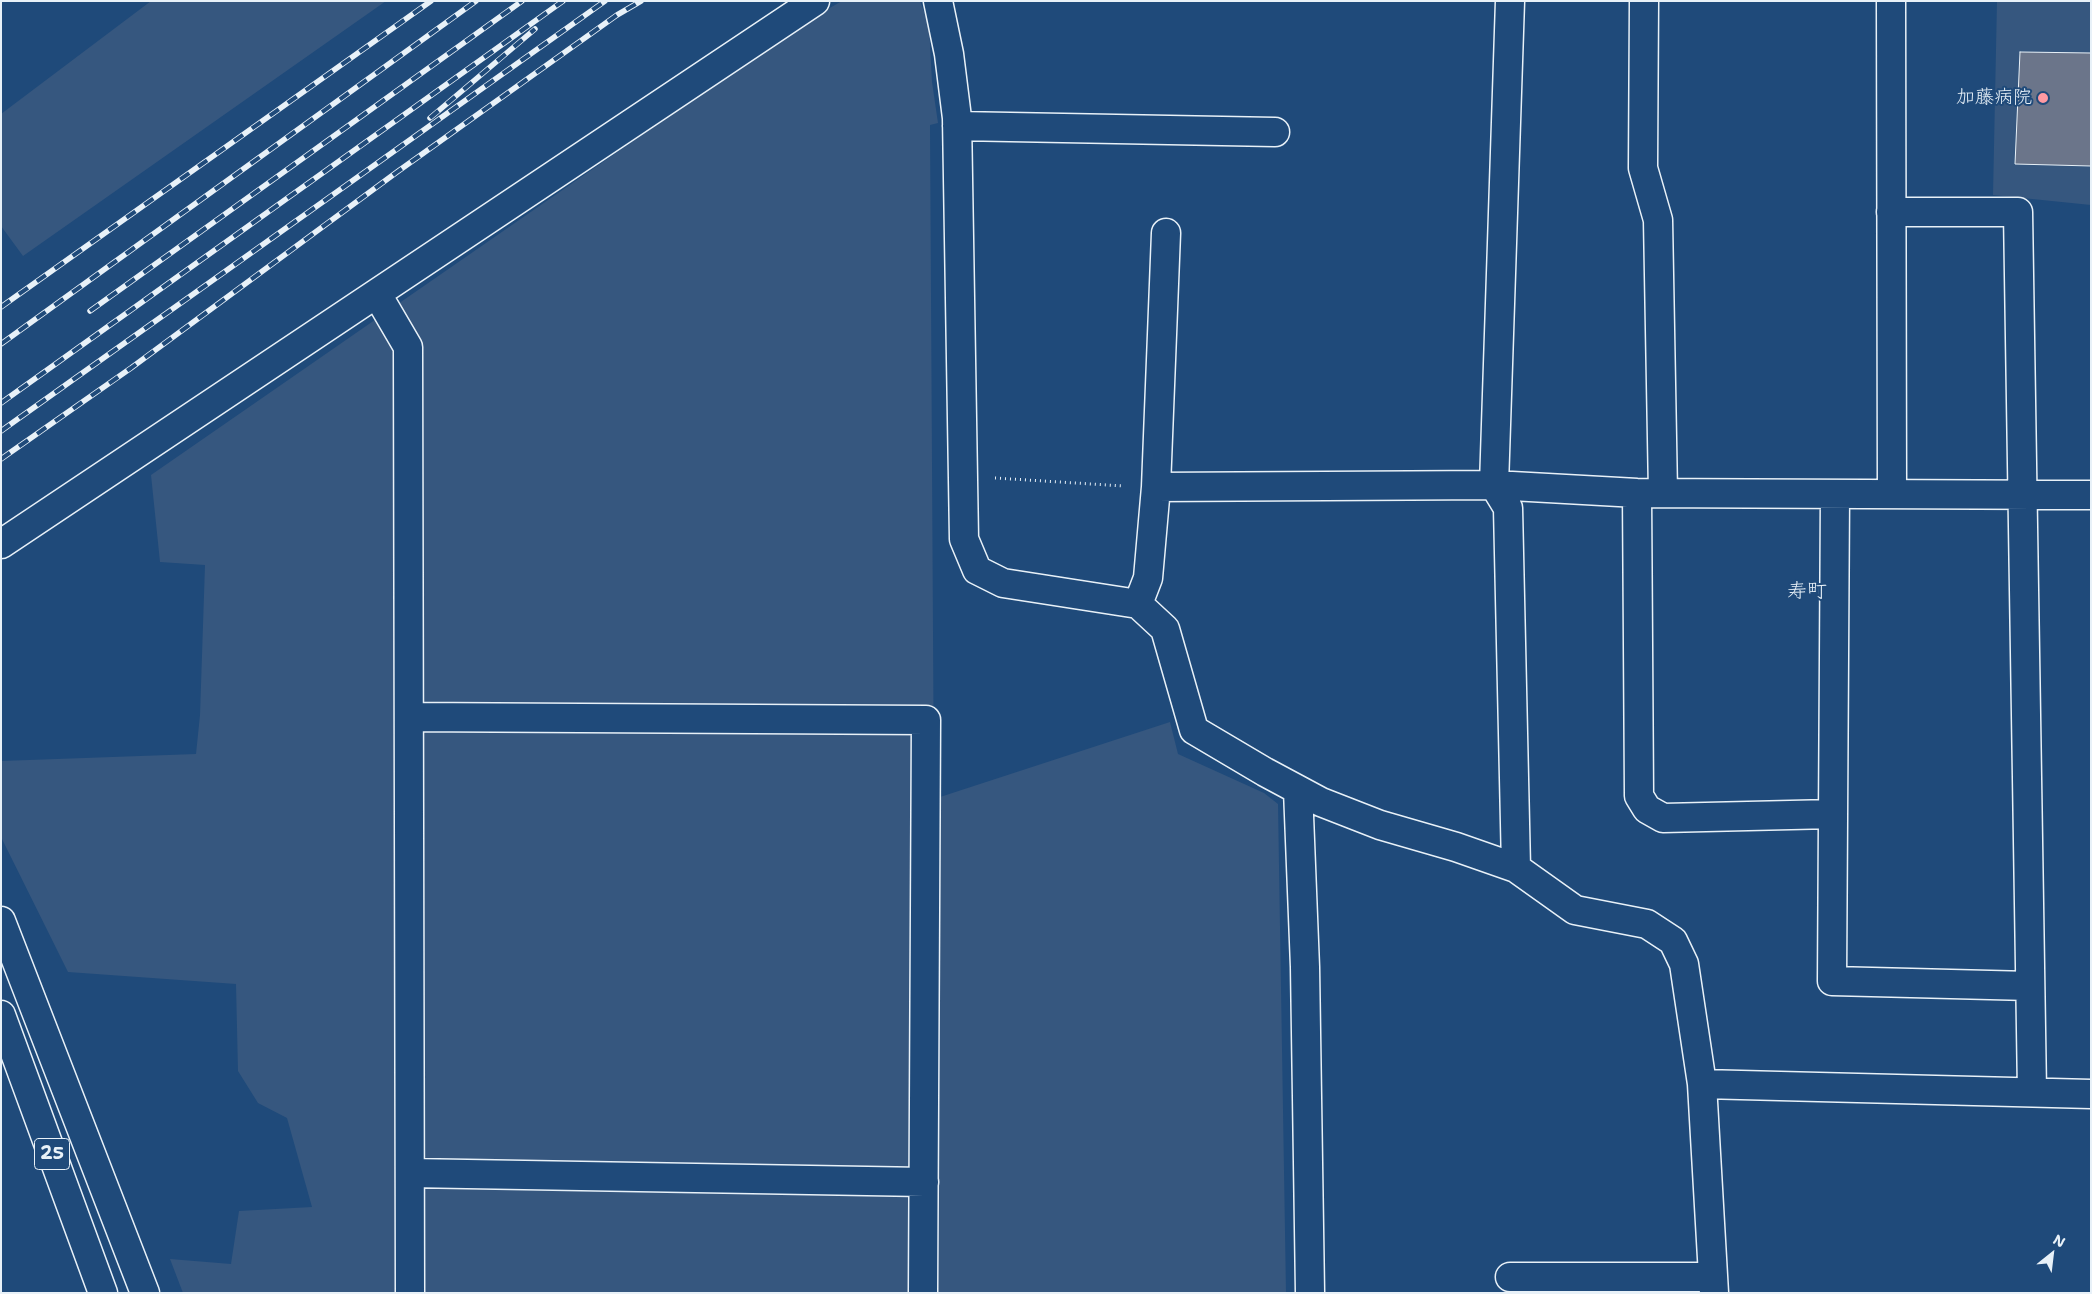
<!DOCTYPE html>
<html>
<head>
<meta charset="utf-8">
<style>
  body { margin:0 }
  #map { position:relative; width:2092px; height:1294px; overflow:hidden; background:#1f4a7a; font-family:"Shantell Sans",sans-serif }
  canvas { display:block }
  .frame { position:absolute; inset:0; border:2px solid #e8f1f8; pointer-events:none }
  .north { position:absolute; left:2027px; top:1229px; width:50px; height:50px; -webkit-text-stroke:4px #1f4a7a; paint-order:stroke; rotate:29deg; font-size:14px; font-weight:700; line-height:20px; text-align:center; color:#e8f1f8 }
  .north::after { content:''; display:block; margin:auto; width:18px; height:22px; background:#e8f1f8; clip-path:polygon(50% 0,100% 100%,50% 72%,0 100%) }
</style>
</head>
<body>
<div id="map">
<canvas width="2092" height="1294"></canvas>
<div class="frame"></div>
<div class="north">N</div>
</div>
<script>
const c = document.querySelector('canvas').getContext('2d');
c.lineJoin = 'round';
function fill(path, color) {
  c.fillStyle = color;
  c.fill(path, 'evenodd');
}
function shape(rows) {
  const path = new Path2D();
  for (const r of rows) {
    path.moveTo(r[0], r[1]);
    for (let i = 2; i < r.length; i += 2) path.lineTo(r[i], r[i + 1]);
  }
  return path;
}
function strokePath(path, color, width, dash) {
  c.strokeStyle = color;
  c.lineWidth = width;
  c.lineCap = dash ? 'butt' : 'round';
  c.setLineDash(dash || []);
  c.stroke(path);
}
function drawText(font, color, halo, rows, align = 'center') {
  c.font = font + ' "Shantell Sans","Klee One",sans-serif';
  c.lineWidth = 4;
  c.setLineDash([]);
  c.textBaseline = 'middle';
  c.strokeStyle = halo;
  c.fillStyle = color;
  for (const [text, x, y, turn = 0] of rows) {
    c.save();
    c.translate(x, y);
    c.rotate((+turn || 0) * Math.PI / 180);
    c.textAlign = isNaN(turn) ? turn : align;
    if (halo) c.strokeText(text, 0, 0);
    c.fillText(text, 0, 0);
    c.restore();
  }
}
fill(shape([
  [151,1,386,1,23,256,1,226,1,114],
  [842,1,920,1,929,25,932,82,938,123,930,125,934,799,1170,722,1178,754,1264,793,1278,804,1286,1293,183,1293,170,1259,231,1264,239,1211,312,1207,287,1118,258,1103,238,1071,236,984,68,972,1,837,1,761,196,754,200,715,205,565,160,562,151,475,805,22],
  [1997,1,2091,1,2091,205,1993,195]
]), '#36577f');
const building = shape([
  [2020,52,2091,53,2091,166,2015,164,2020,52]
]);
fill(building, '#6b758a');
strokePath(building, '#e8f1f8', 1);
const minor = shape([
  [938,1,949,54,957,118,964,539,977,570,1003,583,1138,604,1165,629,1194,730,1265,772,1321,802,1380,825,1456,847,1516,868,1575,910,1647,924,1673,941,1684,964,1702,1084,1714,1293],
  [1510,1,1494,485,1508,508,1516,868],
  [1644,1,1643,168,1658,220,1663,493],
  [1891,1,1892,494],
  [957,126,1275,132],
  [1891,212,2018,212,2032,1091],
  [377,294,408,347,410,1293],
  [1156,487,1494,485,1637,493,2091,495],
  [1637,493,1639,796,1647,809,1663,818,1833,814],
  [1835,494,1832,981,2030,986],
  [1,544,815,1],
  [1138,604,1148,578,1156,487,1166,233],
  [409,717,926,720,923,1293],
  [1298,790,1305,967,1310,1293],
  [1,921,145,1293],
  [1702,1084,2091,1094],
  [410,1173,924,1182],
  [1510,1277,1713,1277]
]);
const major = shape([
  [1,1015,103,1293]
]);
strokePath(minor, '#e8f1f8', 31);
strokePath(major, '#e8f1f8', 31);
strokePath(shape([
  [995,478,1123,486]
]), '#e8f1f8', 3, [1, 4]);
strokePath(minor, '#1f4a7a', 28);
strokePath(major, '#1f4a7a', 28);
const rail = shape([
  [430,118,535,29],
  [1,307,431,1],
  [90,311,522,1],
  [1,344,476,1],
  [1,403,563,1],
  [1,431,605,1],
  [1,459,131,368,397,172,617,15,641,1]
]);
strokePath(rail, '#e8f1f8', 5.5);
strokePath(rail, '#1f4a7a', 4, [11]);
for (const [x, y, r, color] of [
  [2043,98,6,"#ff9aa2"]
]) {
  const dot = new Path2D();
  dot.arc(x, y, r, 0, 2 * Math.PI);
  c.fillStyle = color;
  c.fill(dot);
  strokePath(dot, '#1f4a7a', 2);
}
for (const [x, y, w] of [
  [52,1154,35]
]) {
  const box = new Path2D();
  box.roundRect(x - w / 2, y - 15.5, w, 31, 4);
  c.fillStyle = '#1f4a7a';
  c.fill(box);
  strokePath(box, '#e8f1f8', 1);
}
drawText('bold 18px', '#e8f1f8', null, [
  ["25",52,1154]
]);
drawText('19px', '#e8f1f8', '#1f4a7a', [
  ["加藤病院",2032,98]
], 'right');
drawText('20px', '#e8f1f8', '#1f4a7a', [
  ["寿町",1807,592]
]);
</script>
</body>
</html>
